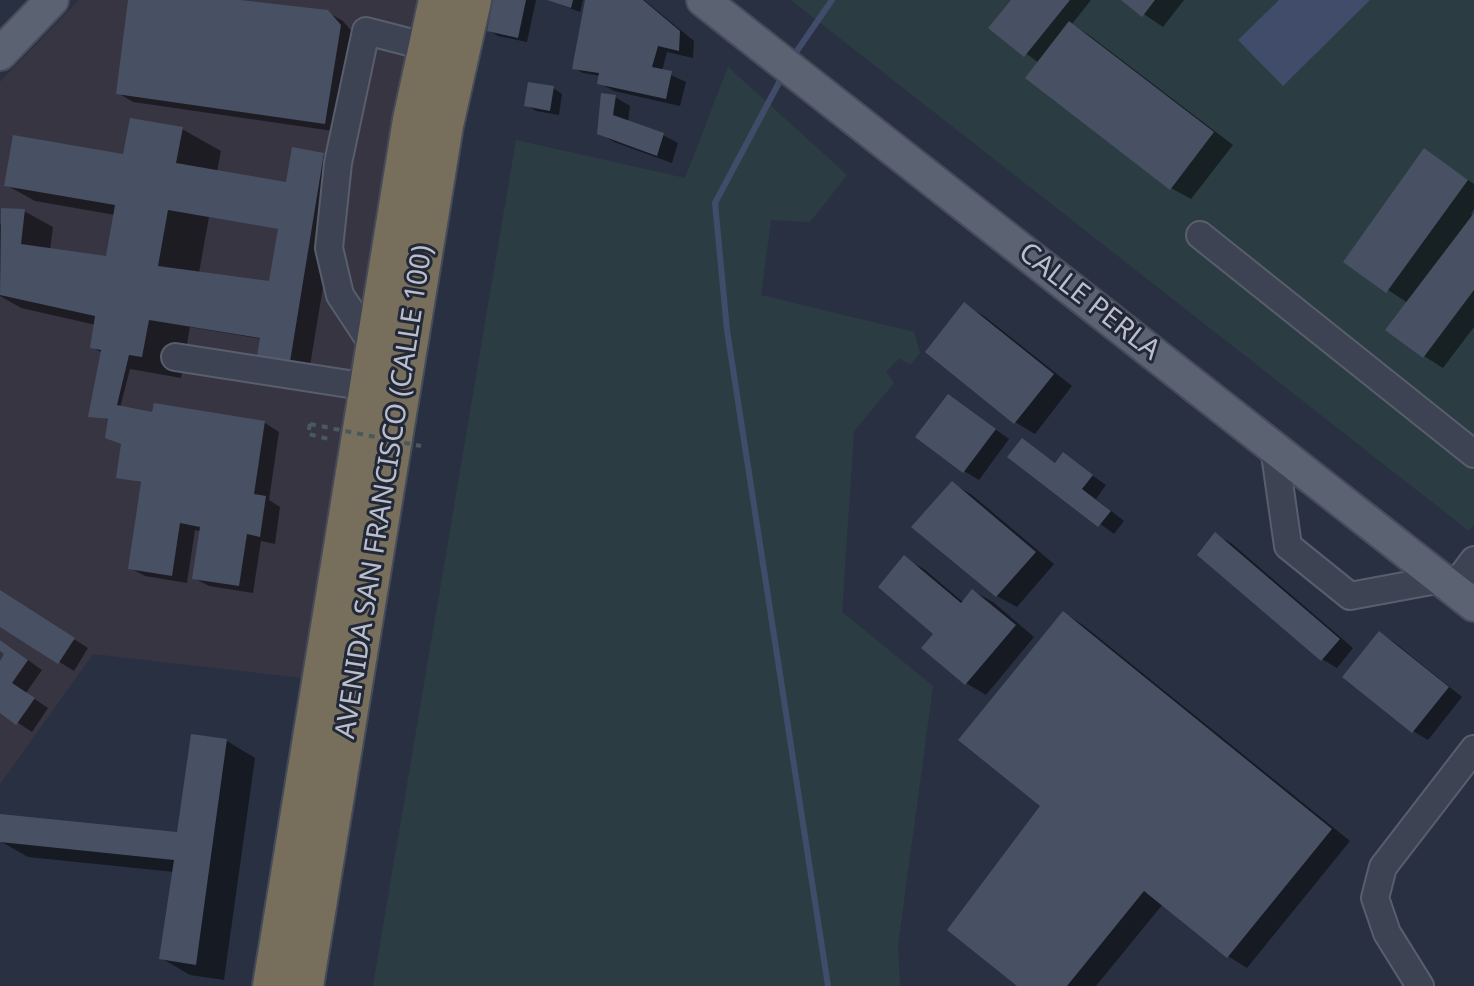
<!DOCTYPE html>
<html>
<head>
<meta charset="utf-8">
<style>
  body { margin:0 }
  canvas { display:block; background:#293042 }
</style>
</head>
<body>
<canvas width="1474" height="986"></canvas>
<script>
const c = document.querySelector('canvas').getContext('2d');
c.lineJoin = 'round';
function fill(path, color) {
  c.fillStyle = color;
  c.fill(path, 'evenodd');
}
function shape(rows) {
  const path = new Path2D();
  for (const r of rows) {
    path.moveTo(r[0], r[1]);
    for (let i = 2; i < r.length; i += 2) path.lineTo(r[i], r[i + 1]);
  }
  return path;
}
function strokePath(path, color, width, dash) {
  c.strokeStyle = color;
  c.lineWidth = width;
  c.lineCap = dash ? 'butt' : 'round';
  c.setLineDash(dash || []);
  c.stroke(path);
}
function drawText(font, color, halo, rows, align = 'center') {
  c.font = font + ' "Noto Sans",sans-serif';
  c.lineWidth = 6;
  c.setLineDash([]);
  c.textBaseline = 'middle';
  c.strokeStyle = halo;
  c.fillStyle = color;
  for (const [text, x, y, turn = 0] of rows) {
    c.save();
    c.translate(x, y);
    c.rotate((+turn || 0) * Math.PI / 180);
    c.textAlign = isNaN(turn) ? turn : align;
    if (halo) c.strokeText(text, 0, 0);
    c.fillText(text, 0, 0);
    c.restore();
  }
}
fill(shape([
  [79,0,428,0,303,678,93,654,0,784,0,82]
]), '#383543');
fill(shape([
  [791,0,1474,0,1474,524,1469,531],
  [728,67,847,175,810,222,771,220,761,295,914,332,920,353,910,365,899,358,886,372,894,383,854,431,842,612,933,686,898,945,900,986,373,986,516,140,685,178]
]), '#2b3d43');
fill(shape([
  [1279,0,1370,0,1283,86,1238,40]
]), '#404c6a');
fill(shape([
  [130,0,223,0,327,12,343,21,355,35,340,132,133,102,118,93],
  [495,0,536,0,527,42,498,36,489,30],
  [548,0,583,0,580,12],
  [588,0,644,0,694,41,693,58,667,52,662,71,686,82,680,106,614,91,599,83,601,76,583,73,574,68],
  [1013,0,1091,0,1072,24,1089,35,1233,145,1191,199,1171,188,1039,63,991,28],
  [1123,0,1184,0,1163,27],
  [553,88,562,94,559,115,536,111,527,105],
  [615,97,630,106,628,122,663,135,678,143,672,163,614,142,599,133],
  [182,129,221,151,217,172,287,185,324,155,343,166,308,378,262,339,190,327,181,378,130,369,120,408,152,414,265,423,279,432,269,500,280,507,275,544,261,541,253,593,209,586,194,578,202,532,195,530,187,583,145,576,130,568,143,483,118,477,123,443,110,420,90,416,102,353,92,347,96,325,21,308,0,296,0,224,24,211,53,227,50,250,107,259,115,215,35,201,6,185,125,156],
  [209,217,280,229,269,283,199,273],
  [1425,151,1474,184,1474,209,1471,214,1474,216,1474,327,1443,368,1424,356,1408,303,1345,262],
  [965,305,984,316,1072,386,1035,434,1015,422,927,352],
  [949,396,1009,439,979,480,964,471],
  [1022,440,1057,464,1063,455,1106,485,1096,499,1124,521,1114,534,1009,457],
  [952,483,972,495,1054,564,1017,607,997,596],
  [1216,535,1231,543,1353,648,1337,668,1322,659],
  [904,558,924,569,964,603,973,591,993,602,1034,637,986,695,966,683],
  [0,592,88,648,74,671,0,625],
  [1064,613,1083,625,1350,841,1247,968,1228,956,1163,904,1096,986,1021,986],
  [1379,633,1394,642,1462,697,1428,740,1413,731,1345,676],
  [0,640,42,670,26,693,48,708,32,732,0,711,0,664,7,654,0,649],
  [193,736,227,741,255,758,224,980,190,975,161,958,174,872,28,857,0,841,0,832,179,834]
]), '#0007');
strokePath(shape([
  [792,58,832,0],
  [783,75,715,203,727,330,828,986]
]), '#404c6a', 6);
fill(shape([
  [128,0,240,0,328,10,341,25,325,124,116,94],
  [493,0,526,0,518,38,487,31],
  [547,0,573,0,571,8],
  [585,0,643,0,680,31,679,51,658,46,652,67,672,71,666,99,597,84,599,73,572,69],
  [1011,0,1070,0,1024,57,988,28],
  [1121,0,1155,0,1142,17],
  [1069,21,1214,132,1170,190,1025,78],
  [528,82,554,86,550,111,524,106],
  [601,93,616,95,613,115,664,133,657,156,597,134],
  [130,118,183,127,176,163,286,182,292,147,324,153,289,368,256,362,260,338,149,320,142,357,129,355,117,405,152,412,154,403,265,421,254,494,266,496,260,537,247,534,239,586,192,579,200,527,180,523,172,576,128,569,141,482,116,478,121,444,105,438,108,419,88,417,101,350,90,348,95,316,0,295,1,208,25,209,21,244,106,256,115,205,4,186,13,135,123,154],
  [168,210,278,229,269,281,158,266],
  [1424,148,1468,180,1386,293,1343,262],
  [1474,213,1474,290,1423,358,1385,330],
  [964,302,1054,374,1014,424,925,352],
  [948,394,996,429,963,473,915,437],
  [1022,438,1055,463,1063,452,1093,475,1082,489,1111,511,1098,527,1007,457],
  [952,481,1036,552,996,597,911,527],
  [1215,532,1340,639,1321,661,1197,555],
  [904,555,961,603,972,589,1016,625,965,685,921,648,933,634,878,587],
  [0,590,75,638,58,664,0,627],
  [1063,611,1332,829,1227,958,1144,891,1067,986,1017,986,947,930,1040,806,958,740],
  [1379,631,1449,687,1412,733,1342,677],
  [0,640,28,660,12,683,35,698,16,725,0,713,0,661,4,654,0,651],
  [191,734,227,739,196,965,159,959,174,860,0,842,0,814,177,832]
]), '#485063');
const minor = shape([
  [1200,235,1474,454],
  [375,348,340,295,329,248,338,163,366,31,428,47],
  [175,357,368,387],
  [1274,447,1288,546,1350,596,1442,579],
  [1453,588,1474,560],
  [1420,986,1387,933,1375,898,1383,867,1474,749]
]);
const major = shape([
  [703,0,1474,605],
  [0,54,52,0]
]);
const highway = shape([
  [272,986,412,120,438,0],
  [304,986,444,125,472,0]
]);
strokePath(minor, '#585e6c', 30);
strokePath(major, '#474c5b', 36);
strokePath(highway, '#454b59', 42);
strokePath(shape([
  [310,424,308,434,333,440]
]), '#495a5f', 4, [6, 6]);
strokePath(minor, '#3d4352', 26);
strokePath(major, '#5b6271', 32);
strokePath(highway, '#776f5b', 38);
strokePath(shape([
  [310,424,421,446]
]), '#495a5f', 4, [6, 6]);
drawText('28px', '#babfcb', '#222837', [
  ["CALLE PERLA",1089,302,38],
  ["AVENIDA SAN FRANCISCO (CALLE 100)",385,492,-81]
]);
</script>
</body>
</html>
